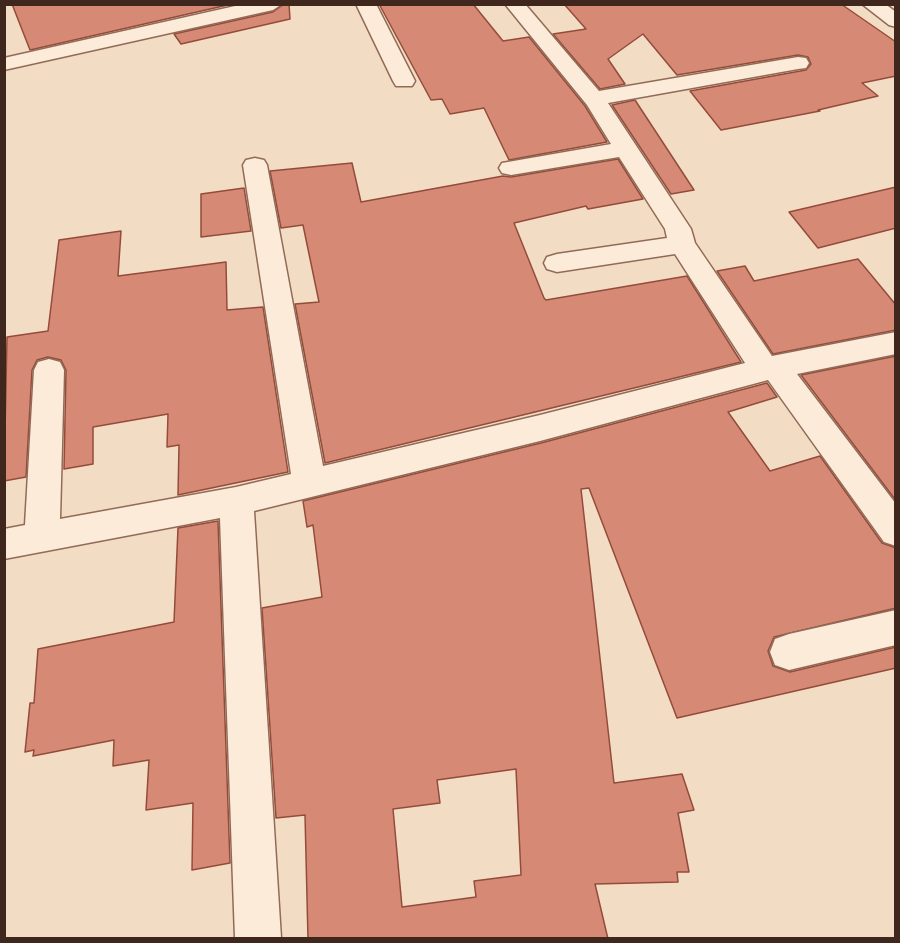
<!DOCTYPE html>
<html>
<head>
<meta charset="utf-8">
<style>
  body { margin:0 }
  #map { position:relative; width:900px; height:943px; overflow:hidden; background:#f3dcc4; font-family:"IBM Plex Serif",serif }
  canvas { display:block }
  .frame { position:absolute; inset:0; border:6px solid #3f271d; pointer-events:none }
</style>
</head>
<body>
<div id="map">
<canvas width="900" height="943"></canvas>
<div class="frame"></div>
</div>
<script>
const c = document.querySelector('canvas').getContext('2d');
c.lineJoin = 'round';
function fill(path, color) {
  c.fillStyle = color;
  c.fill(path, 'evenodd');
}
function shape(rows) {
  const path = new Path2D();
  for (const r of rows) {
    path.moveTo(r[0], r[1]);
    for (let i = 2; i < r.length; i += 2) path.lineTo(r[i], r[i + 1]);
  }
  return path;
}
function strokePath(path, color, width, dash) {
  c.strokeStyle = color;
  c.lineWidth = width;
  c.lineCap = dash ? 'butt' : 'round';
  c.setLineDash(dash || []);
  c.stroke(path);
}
const building = shape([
  [12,4,232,4,30,50,12,4],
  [284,4,289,4,290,19,181,44,174,34,273,12,284,4],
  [379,4,473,4,503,41,529,37,585,106,607,142,509,160,484,108,450,114,442,99,431,100,379,4],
  [564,4,841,4,896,42,896,76,862,83,878,96,818,110,820,111,721,130,690,91,806,70,811,64,808,57,798,55,677,75,643,34,608,59,625,84,600,89,553,34,586,29,564,4],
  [635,100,694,190,671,194,612,105,635,100],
  [618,159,643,199,588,209,586,206,514,223,544,298,546,300,687,276,741,362,325,463,295,304,319,302,303,225,281,228,270,171,352,163,361,202,503,176,511,177,618,159],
  [896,187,896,228,818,248,789,212,896,187],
  [244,188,251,231,201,237,201,194,244,188],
  [121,231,118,276,226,262,227,310,263,307,288,472,178,495,179,445,167,447,168,414,93,427,93,464,64,469,66,370,61,360,48,357,37,360,32,370,26,477,4,481,7,337,48,331,59,240,121,231],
  [858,259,896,305,896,330,773,354,717,271,745,266,754,281,858,259],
  [896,356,896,498,894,498,801,375,896,356],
  [767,383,777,397,728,412,770,471,820,456,882,543,896,548,896,608,774,637,768,651,773,666,790,672,896,647,896,668,677,718,589,488,581,489,614,783,682,774,694,810,678,813,689,872,677,872,678,882,595,884,608,939,308,939,305,815,276,818,262,608,322,597,313,525,307,527,303,501,541,443,767,383],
  [516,769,521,875,474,881,476,897,402,907,393,809,440,803,437,780,516,769],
  [218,521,230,863,192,870,193,803,146,810,149,760,113,766,114,740,33,756,34,750,25,752,30,703,34,703,38,649,174,622,178,528,218,521]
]);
fill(building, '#d68a75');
strokePath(building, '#934c3a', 1.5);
const minor = shape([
  [244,4,282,4,273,10,4,70,4,58,244,4],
  [356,4,376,4,415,81,412,86,396,86,393,81,356,4],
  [505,4,525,4,599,91,798,57,806,58,809,63,806,68,798,69,608,103,691,229,695,243,772,356,896,332,896,354,797,374,896,504,896,546,884,542,768,380,540,441,254,511,281,938,235,938,220,518,4,559,4,529,25,525,34,370,38,362,49,359,60,362,64,370,60,519,236,487,291,474,243,165,246,160,255,158,264,160,267,165,323,466,540,415,745,363,675,254,557,272,547,269,544,263,547,257,557,254,667,238,665,229,619,157,511,175,502,173,499,168,502,163,611,144,587,105,505,4],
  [862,4,885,4,896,12,896,27,889,25,862,4],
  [896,610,896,645,789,670,775,665,770,652,775,639,789,634,896,610]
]);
strokePath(minor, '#916b58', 3);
fill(minor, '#fcebd9');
</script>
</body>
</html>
